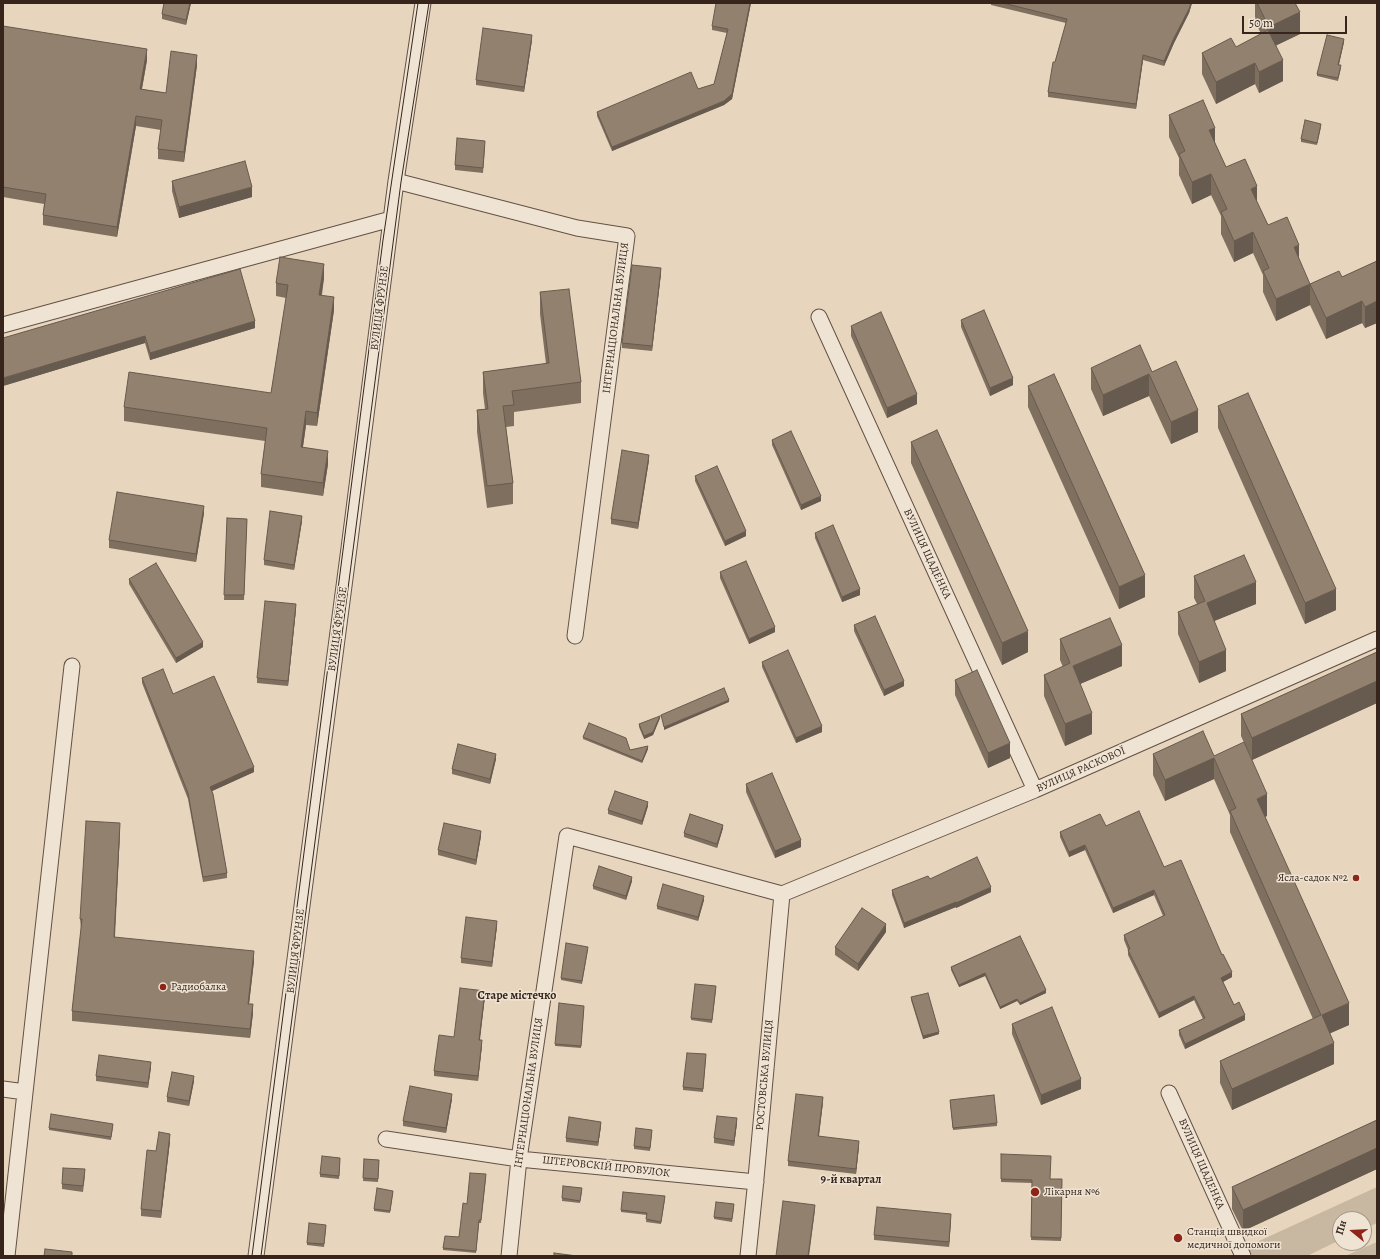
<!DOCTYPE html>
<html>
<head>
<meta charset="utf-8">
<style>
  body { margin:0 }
  #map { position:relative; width:1380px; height:1259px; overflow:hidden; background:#e7d6bd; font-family:Alegreya,serif }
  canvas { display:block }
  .frame { position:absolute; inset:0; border:4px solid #37251b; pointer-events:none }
  .north { position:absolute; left:1332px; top:1211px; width:40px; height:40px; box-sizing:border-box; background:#efe4d4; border:1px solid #a5988a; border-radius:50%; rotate:288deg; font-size:11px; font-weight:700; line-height:16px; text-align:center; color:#37251b }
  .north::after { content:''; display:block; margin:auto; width:14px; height:18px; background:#8f2418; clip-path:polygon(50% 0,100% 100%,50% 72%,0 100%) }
  .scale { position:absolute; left:1242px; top:16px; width:105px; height:18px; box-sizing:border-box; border:2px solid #37251b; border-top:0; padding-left:5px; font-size:12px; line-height:14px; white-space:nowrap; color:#37251b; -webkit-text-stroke:3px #efe4d4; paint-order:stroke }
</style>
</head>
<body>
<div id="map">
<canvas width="1380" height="1259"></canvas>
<div class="frame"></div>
<div class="north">Пн</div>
<div class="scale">50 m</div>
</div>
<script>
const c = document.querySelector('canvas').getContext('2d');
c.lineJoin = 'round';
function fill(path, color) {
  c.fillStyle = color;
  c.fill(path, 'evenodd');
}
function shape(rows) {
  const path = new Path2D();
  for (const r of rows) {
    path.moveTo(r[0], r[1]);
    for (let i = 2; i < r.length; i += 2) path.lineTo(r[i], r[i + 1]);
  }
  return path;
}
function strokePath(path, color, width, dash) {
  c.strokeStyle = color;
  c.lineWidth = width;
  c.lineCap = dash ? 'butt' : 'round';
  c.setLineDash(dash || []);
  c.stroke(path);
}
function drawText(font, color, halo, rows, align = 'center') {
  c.font = font + ' Alegreya,serif';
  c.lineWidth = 3;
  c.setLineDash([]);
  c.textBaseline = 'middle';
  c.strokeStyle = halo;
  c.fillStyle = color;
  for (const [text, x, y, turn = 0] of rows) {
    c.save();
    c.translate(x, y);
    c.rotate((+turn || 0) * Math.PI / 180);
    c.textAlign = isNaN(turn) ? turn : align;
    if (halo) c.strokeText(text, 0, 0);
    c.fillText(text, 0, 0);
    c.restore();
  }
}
fill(shape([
  [1377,1187,1377,1223,1364,1229,1364,1219,1340,1219,1340,1240,1307,1256,1252,1256,1248,1246],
  [1377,1242,1377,1256,1345,1256]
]), '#c9b8a1');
const minor = shape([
  [396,181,577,228,627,236,575,636],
  [819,317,1035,790],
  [3,325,391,219],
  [782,894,1035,790,1377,639],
  [3,1089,25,1092],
  [1169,1093,1243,1256],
  [386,1139,519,1159,756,1182],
  [7,1256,72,666],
  [256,1256,349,548,396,181,423,3],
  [509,1256,519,1159,567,836,782,894],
  [748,1256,755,1189,782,894]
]);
strokePath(minor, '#635144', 17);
strokePath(minor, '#efe4d4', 15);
strokePath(shape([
  [252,1256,383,240,418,3],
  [261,1256,401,182,429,3]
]), '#37251b', 1);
fill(shape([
  [164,3,191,3,186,25,162,19,162,14],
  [751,3,732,99,724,105,612,151,597,116,597,112,698,89,714,84,727,33,712,30,712,26],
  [991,3,1192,3,1189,13,1174,43,1164,66,1143,60,1136,109,1048,97,1048,92,1055,62,1066,23,991,5],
  [1255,3,1295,3,1300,34,1276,45,1283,81,1259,93,1255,84,1216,104,1202,74,1202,53,1236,47,1261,34,1255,21],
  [3,26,147,60,142,89,166,93,197,65,184,162,158,159,158,149,161,130,136,126,117,237,43,225,43,215,44,204,3,197],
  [532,40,524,92,476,85,476,80],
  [1344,42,1339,65,1341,68,1338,81,1317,76,1317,74],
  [1169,115,1215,143,1226,167,1257,202,1268,225,1299,260,1310,305,1276,321,1263,292,1263,275,1253,253,1234,262,1221,234,1221,216,1211,195,1192,204,1179,175,1179,158,1169,137],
  [1321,127,1317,145,1301,142,1301,139],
  [485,146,483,173,455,170,455,165],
  [172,181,252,197,179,218,172,191],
  [1377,261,1377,323,1365,328,1362,323,1326,339,1310,305,1310,284,1342,277],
  [240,269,255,328,150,360,145,343,3,386],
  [661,273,652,351,622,348,622,343],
  [324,278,322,295,334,310,317,426,306,425,303,447,328,464,323,496,261,487,261,474,265,441,124,421,124,407,271,393,286,298,276,296,276,283],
  [540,292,581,382,581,403,514,412,514,426,506,427,513,483,513,504,487,508,477,432,477,410,485,409,483,393,483,372,546,364,540,314],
  [961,320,1013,385,990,396,961,327],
  [851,326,917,404,887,418,851,336],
  [1091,368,1152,372,1198,432,1171,444,1149,396,1103,416,1091,389],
  [1028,386,1145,597,1119,609,1028,407],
  [1218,406,1336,610,1305,624,1218,428],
  [772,440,821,501,801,510,772,445],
  [911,442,1028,652,1002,665,911,463],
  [649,460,638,529,611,524,611,519],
  [695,476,746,536,725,546,695,481],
  [204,513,196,562,109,548,109,540],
  [227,518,247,519,244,600,224,600],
  [302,521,294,570,264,565,264,560],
  [815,533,860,595,842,602,815,538],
  [720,572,775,632,749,644,720,578],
  [1194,576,1256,604,1214,621,1226,671,1199,683,1178,634,1178,612,1197,604,1194,598],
  [129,579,203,647,176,663,129,584],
  [296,609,288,686,257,683,257,678],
  [854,625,904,686,884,696,854,631],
  [1060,639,1122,666,1080,684,1092,734,1065,746,1044,696,1044,675,1063,667,1060,660],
  [1377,652,1377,703,1252,760,1241,736,1241,714],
  [762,662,822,732,796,743,762,667],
  [142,678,173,694,254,772,212,791,227,873,227,878,203,882,188,799,142,683],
  [955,680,1010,758,988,768,955,695],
  [660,718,653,735,644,739,639,727,639,724],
  [583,737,630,750,648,749,642,763,583,739],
  [1153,754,1214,756,1267,816,1265,817,1349,1025,1330,1033,1334,1064,1232,1110,1220,1083,1220,1061,1313,1019,1230,832,1230,815,1214,779,1165,801,1153,775],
  [496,759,490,784,452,774,452,769],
  [746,784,801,847,775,858,746,792],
  [648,806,642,825,608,814,608,810],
  [1106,826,1164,867,1222,955,1232,977,1223,982,1234,1005,1245,1020,1185,1049,1179,1035,1179,1030,1203,1019,1194,1000,1159,1018,1128,955,1128,950,1124,940,1124,935,1163,916,1154,895,1113,913,1085,850,1069,857,1060,837,1060,832],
  [723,828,717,848,684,837,684,833],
  [120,832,115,937,254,961,249,1004,253,1013,250,1038,72,1021,72,1011,81,928,80,919],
  [481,836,476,865,438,855,438,850],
  [930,879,991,892,956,908,956,907,904,928,892,895,892,890],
  [632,881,626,900,593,889,593,886],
  [704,900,698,921,657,909,657,906],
  [497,926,492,967,461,963,461,958],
  [886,932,858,971,835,955,835,947],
  [1020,936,1046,993,1020,1005,1017,1001,1000,1009,985,976,959,987,951,970,951,967],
  [588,949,582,984,561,980,561,978],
  [716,989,712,1023,691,1020,691,1018],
  [485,996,480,1040,482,1045,478,1081,434,1076,434,1071],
  [911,997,939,1034,923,1039,911,1000],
  [584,1008,581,1048,555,1046,555,1044],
  [1012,1024,1081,1089,1041,1105,1012,1034],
  [706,1057,703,1092,683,1090,683,1087],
  [151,1067,148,1088,96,1081,96,1076],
  [194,1081,189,1106,167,1102,167,1097],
  [452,1099,446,1133,403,1126,403,1121],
  [823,1102,819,1136,859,1146,856,1174,788,1166,788,1161],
  [950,1102,997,1123,997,1126,953,1130],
  [1377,1120,1377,1169,1243,1231,1232,1209,1232,1187],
  [737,1123,734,1146,714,1143,714,1138],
  [113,1126,111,1140,49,1130,49,1128],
  [601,1126,598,1146,566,1142,566,1138],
  [652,1132,650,1151,634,1149,634,1146],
  [170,1141,161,1218,141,1216,141,1209,156,1151],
  [1001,1154,1051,1179,1062,1179,1061,1241,1031,1240,1032,1183,1001,1182],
  [340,1158,339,1179,320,1177,320,1174],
  [364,1159,379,1160,378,1182,363,1181],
  [85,1175,83,1192,62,1189,62,1184],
  [486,1177,481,1223,479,1223,476,1253,443,1250,443,1248,459,1237,467,1204],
  [582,1191,580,1203,562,1201,562,1198],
  [393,1193,390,1213,374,1211,374,1209],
  [665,1199,661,1224,646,1222,647,1215,621,1212,621,1210],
  [734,1207,732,1222,714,1219,714,1217],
  [951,1219,949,1247,874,1240,874,1235],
  [326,1228,324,1247,307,1245,307,1243]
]), '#7e6f5f');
fill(shape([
  [190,3,191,3,186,25,186,20],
  [750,3,751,3,732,99,724,105,612,151,612,147,724,101],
  [1191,3,1192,3,1189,13,1174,43,1164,66,1164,61,1174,38],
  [1300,12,1300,34,1269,49,1269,27],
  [532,35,532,40,524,92,524,87],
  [1344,39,1344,42,1338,67,1338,65],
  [147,49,147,60,140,99,140,89],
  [197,55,197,65,184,162,184,152],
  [1143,55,1143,60,1136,109,1136,104],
  [1283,60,1283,81,1259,93,1259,72],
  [1255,63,1255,84,1216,104,1216,82],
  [136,116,136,126,117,237,117,227],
  [1215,128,1215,149,1209,130],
  [1211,174,1211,195,1192,204,1192,182],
  [1257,186,1257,208,1251,189],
  [252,187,252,197,179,218,179,207],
  [1253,232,1253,253,1234,262,1234,241],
  [1299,245,1299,266,1294,247],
  [324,264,324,278,319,308,319,295],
  [661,268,661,273,652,351,652,346],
  [1310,284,1310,305,1276,321,1276,299],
  [334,297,334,310,317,426,317,413],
  [1362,301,1362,323,1326,339,1326,318],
  [1377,301,1377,323,1365,328,1365,307],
  [255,321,255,328,150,360,150,353],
  [145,336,145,343,3,386,3,378],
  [1149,374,1149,396,1103,416,1103,395],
  [1013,378,1013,385,990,396,990,388],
  [917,394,917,404,887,418,887,408],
  [1198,410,1198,432,1171,444,1171,422],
  [306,411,306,425,301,460,301,447],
  [328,451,328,464,323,496,323,483],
  [649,455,649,460,638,529,638,523],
  [821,496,821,501,801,510,801,505],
  [204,506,204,513,196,562,196,554],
  [302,516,302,521,294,570,294,565],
  [746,531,746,536,725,546,725,541],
  [1145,575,1145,597,1119,609,1119,587],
  [1256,582,1256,604,1207,624,1207,603],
  [860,589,860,595,842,602,842,597],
  [1336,589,1336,610,1305,624,1305,603],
  [296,604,296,609,288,686,288,681],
  [775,627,775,632,749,644,749,639],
  [1028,631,1028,652,1002,665,1002,643],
  [203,642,203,647,176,663,176,658],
  [1122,645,1122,666,1073,687,1073,666],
  [1226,650,1226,671,1199,683,1199,662],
  [904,681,904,686,884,696,884,690],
  [1377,681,1377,703,1252,760,1252,738],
  [729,700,729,702,664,730,664,727],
  [1092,713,1092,734,1065,746,1065,724],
  [660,716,660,718,653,735,644,739,644,736],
  [822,726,822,732,796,743,796,738],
  [1010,743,1010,758,988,768,988,753],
  [648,746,648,749,642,763,642,761],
  [496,754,496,759,490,784,490,779],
  [1214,758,1214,779,1165,801,1165,780],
  [254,767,254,772,210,792,210,787],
  [1267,794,1267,816,1257,820,1257,799],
  [648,802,648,806,642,825,642,821],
  [120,823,120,832,114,946,114,937],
  [723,825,723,828,717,848,717,844],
  [481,831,481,836,476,865,476,860],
  [801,840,801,847,775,858,775,851],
  [1085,845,1085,850,1069,857,1069,852],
  [632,877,632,881,626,900,626,896],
  [991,887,991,892,956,908,956,903],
  [1154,890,1154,895,1113,913,1113,908],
  [704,896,704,900,698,921,698,917],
  [956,902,956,907,904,928,904,923],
  [497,921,497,926,492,967,492,962],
  [886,924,886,932,858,971,858,964],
  [254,951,254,961,248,1013,248,1004],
  [1232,972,1232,977,1221,983,1221,978],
  [985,973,985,976,959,987,959,985],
  [1046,990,1046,993,1020,1005,1020,1003],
  [485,991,485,996,479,1045,479,1040],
  [1194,996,1194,1000,1159,1018,1159,1013],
  [1017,999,1017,1001,1000,1009,1000,1007],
  [1349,1003,1349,1025,1322,1037,1322,1015],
  [253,1004,253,1013,250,1038,250,1029],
  [1245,1015,1245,1020,1185,1049,1185,1044],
  [939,1032,939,1034,923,1039,923,1036],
  [482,1040,482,1045,478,1081,478,1076],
  [1334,1043,1334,1064,1232,1110,1232,1089],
  [151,1062,151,1067,148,1088,148,1083],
  [194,1076,194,1081,189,1106,189,1101],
  [1081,1079,1081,1089,1041,1105,1041,1095],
  [452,1094,452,1099,446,1133,446,1128],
  [823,1097,823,1102,818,1142,818,1136],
  [737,1118,737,1123,734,1146,734,1141],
  [601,1122,601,1126,598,1146,598,1142],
  [170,1134,170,1141,161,1218,161,1211],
  [859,1141,859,1146,856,1174,856,1169],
  [1377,1148,1377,1169,1243,1231,1243,1210],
  [815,1205,815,1210,809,1256,808,1256],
  [951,1214,951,1219,949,1247,949,1242]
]), '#675a4e');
const building = shape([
  [164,3,190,3,186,20,162,14,164,3],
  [716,3,750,3,732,94,724,101,612,147,597,112,691,72,698,89,714,84,728,29,712,26,716,3],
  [1003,3,1191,3,1189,9,1174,38,1164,61,1143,55,1136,104,1048,92,1053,62,1055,62,1067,19,1003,3],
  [1257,3,1295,3,1300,12,1269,27,1257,3],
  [3,26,147,49,140,89,166,93,171,51,197,55,184,152,158,149,162,120,136,116,117,227,43,215,46,194,3,187,3,26],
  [483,28,532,35,524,87,476,80,483,28],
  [1268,30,1283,60,1259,72,1255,63,1216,82,1202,53,1231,38,1236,47,1268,30],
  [1327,35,1344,39,1338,65,1341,65,1338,78,1317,74,1327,35],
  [1203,100,1215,128,1209,130,1226,167,1245,159,1257,186,1251,189,1268,225,1287,217,1299,245,1294,247,1310,284,1276,299,1263,271,1269,268,1253,232,1234,241,1221,212,1227,209,1211,174,1192,182,1179,154,1185,151,1169,115,1203,100],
  [1305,120,1321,124,1317,143,1301,139,1305,120],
  [457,138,485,141,483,168,455,165,457,138],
  [245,161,252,187,179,207,172,181,245,161],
  [280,257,324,264,319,295,334,297,317,413,306,411,301,447,328,451,323,483,261,474,267,428,124,407,129,372,271,393,288,285,276,283,280,257],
  [1377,261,1377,301,1365,307,1362,301,1326,318,1310,284,1339,271,1342,277,1377,261],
  [632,265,661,268,652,346,622,343,632,265],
  [240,269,255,321,150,353,145,336,3,378,3,338,240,269],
  [569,289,581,382,512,391,514,405,503,406,513,483,487,486,477,410,488,409,483,372,549,363,540,292,569,289],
  [984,310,1013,378,990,388,961,320,984,310],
  [881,312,917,394,887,408,851,326,881,312],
  [1140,345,1152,372,1176,361,1198,410,1171,422,1149,374,1103,395,1091,368,1140,345],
  [1054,374,1145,575,1119,587,1028,386,1054,374],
  [1248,393,1336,589,1305,603,1218,406,1248,393],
  [937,430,1028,631,1002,643,911,442,937,430],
  [791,431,821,496,801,505,772,440,791,431],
  [622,450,649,455,638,523,611,519,622,450],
  [717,466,746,531,725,541,695,476,717,466],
  [117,492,204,506,196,554,109,540,117,492],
  [270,511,302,516,294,565,264,560,270,511],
  [227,518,247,519,244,595,224,595,227,518],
  [833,525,860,589,842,597,815,533,833,525],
  [1244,555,1256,582,1207,603,1226,650,1199,662,1178,612,1205,601,1194,576,1244,555],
  [746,561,775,627,749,639,720,572,746,561],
  [156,563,203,642,176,658,129,579,156,563],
  [265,601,296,604,288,681,257,678,265,601],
  [875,616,904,681,884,690,854,625,875,616],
  [1110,618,1122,645,1073,666,1092,713,1065,724,1044,675,1070,663,1060,639,1110,618],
  [788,650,822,726,796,738,762,662,788,650],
  [1377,652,1377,681,1252,738,1241,714,1377,652],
  [163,669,173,694,214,676,254,767,210,787,213,794,227,873,203,877,188,793,142,678,163,669],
  [977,670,1010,743,988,753,955,680,977,670],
  [724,688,729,700,664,727,661,715,724,688],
  [660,716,653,732,644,736,639,724,660,716],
  [589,723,626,738,630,750,648,746,642,761,583,737,589,723],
  [1203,731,1214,756,1244,742,1267,794,1257,799,1349,1003,1322,1015,1334,1043,1232,1089,1220,1061,1321,1015,1230,811,1236,808,1214,758,1165,780,1153,754,1203,731],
  [458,744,496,754,490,779,452,769,458,744],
  [772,773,801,840,775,851,746,784,772,773],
  [615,791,648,802,642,821,608,810,615,791],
  [1139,811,1164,867,1181,860,1222,955,1223,954,1232,972,1221,978,1234,1005,1239,1002,1245,1015,1185,1044,1179,1030,1205,1018,1194,996,1159,1013,1128,950,1130,949,1124,935,1165,915,1154,890,1113,908,1085,845,1069,852,1060,832,1100,814,1106,826,1139,811],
  [690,814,723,825,717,844,684,833,690,814],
  [86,821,120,823,114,937,254,951,248,1004,253,1004,250,1029,72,1011,82,919,80,919,86,821],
  [444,823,481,831,476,860,438,850,444,823],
  [977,857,991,887,956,903,956,902,904,923,892,890,928,876,930,879,977,857],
  [599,866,632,877,626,896,593,886,599,866],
  [663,884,704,896,698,917,657,906,663,884],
  [862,908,886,924,858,964,835,947,862,908],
  [466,917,497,921,492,962,461,958,466,917],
  [1020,936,1046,990,1020,1003,1017,999,1000,1007,985,973,959,985,951,967,1020,936],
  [566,943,588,947,582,981,561,978,566,943],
  [695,984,716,986,712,1020,691,1018,695,984],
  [460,988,485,991,479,1040,482,1040,478,1076,434,1071,439,1035,454,1037,460,988],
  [928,993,939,1032,923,1036,911,997,928,993],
  [559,1003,584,1006,581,1046,555,1044,559,1003],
  [1052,1007,1081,1079,1041,1095,1012,1024,1052,1007],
  [687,1053,706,1054,703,1089,683,1087,687,1053],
  [99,1055,151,1062,148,1083,96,1076,99,1055],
  [172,1072,194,1076,189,1101,167,1097,172,1072],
  [410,1086,452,1094,446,1128,403,1121,410,1086],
  [796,1094,823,1097,818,1136,859,1141,856,1169,788,1161,796,1094],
  [994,1095,997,1123,953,1128,950,1100,994,1095],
  [51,1114,113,1124,111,1137,49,1128,51,1114],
  [717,1116,737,1118,734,1141,714,1138,717,1116],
  [569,1117,601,1122,598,1142,566,1138,569,1117],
  [1377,1120,1377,1148,1243,1210,1232,1187,1377,1120],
  [636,1128,652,1130,650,1148,634,1146,636,1128],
  [159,1132,170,1134,161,1211,141,1209,147,1150,156,1151,159,1132],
  [1001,1154,1051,1156,1050,1179,1062,1179,1061,1238,1031,1237,1032,1180,1001,1179,1001,1154],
  [322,1156,340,1158,339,1176,320,1174,322,1156],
  [364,1159,379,1160,378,1179,363,1178,364,1159],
  [63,1168,85,1169,83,1186,62,1184,63,1168],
  [470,1173,486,1174,481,1220,479,1220,476,1251,443,1248,445,1236,459,1237,463,1203,467,1204,470,1173],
  [563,1186,582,1188,580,1201,562,1198,563,1186],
  [377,1188,393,1191,390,1211,374,1209,377,1188],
  [623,1192,665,1196,661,1222,646,1219,647,1213,621,1210,623,1192],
  [783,1201,815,1205,808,1256,776,1256,783,1201],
  [716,1202,734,1204,732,1219,714,1217,716,1202],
  [877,1207,951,1214,949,1242,874,1235,877,1207],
  [309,1223,326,1225,324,1244,307,1243,309,1223],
  [45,1249,72,1252,72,1256,44,1256,45,1249],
  [554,1253,577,1256,554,1256,554,1253]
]);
fill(building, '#93816f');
strokePath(building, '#675a4e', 1);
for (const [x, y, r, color] of [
  [1356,878,4,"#8f2418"],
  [163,987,4,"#8f2418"],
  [1035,1192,5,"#8f2418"],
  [1178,1238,5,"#8f2418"]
]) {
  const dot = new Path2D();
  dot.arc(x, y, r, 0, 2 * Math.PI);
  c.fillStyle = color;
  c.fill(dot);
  strokePath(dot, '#efe4d4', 1.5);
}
drawText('11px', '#37251b', '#efe4d4', [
  ["ВУЛИЦЯ ФРУНЗЕ",380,308,-83],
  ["ІНТЕРНАЦІОНАЛЬНА ВУЛИЦЯ",616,318,-83],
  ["ВУЛИЦЯ ЩАДЕНКА",927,554,65],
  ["ВУЛИЦЯ ФРУНЗЕ",338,629,-82],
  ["ВУЛИЦЯ РАСКОВОЇ",1081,770,-24],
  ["ВУЛИЦЯ ФРУНЗЕ",296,951,-83],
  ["РОСТОВСЬКА ВУЛИЦЯ",765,1075,-85],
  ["ІНТЕРНАЦІОНАЛЬНА ВУЛИЦЯ",529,1093,-82],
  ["ВУЛИЦЯ ЩАДЕНКА",1201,1164,66],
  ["ШТЕРОВСКІЙ ПРОВУЛОК",606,1167,6]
]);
drawText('11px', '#37251b', '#efe4d4', [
  ["Ясла-садок №2",1348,878,"right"],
  ["Радиобалка",171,987],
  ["Лікарня №6",1044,1192],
  ["Станція швидкої",1187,1232],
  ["медичної допомоги",1187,1245]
], 'left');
drawText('bold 12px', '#37251b', '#efe4d4', [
  ["Старе містечко",517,996],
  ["9-й квартал",851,1180]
]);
</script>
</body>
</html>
